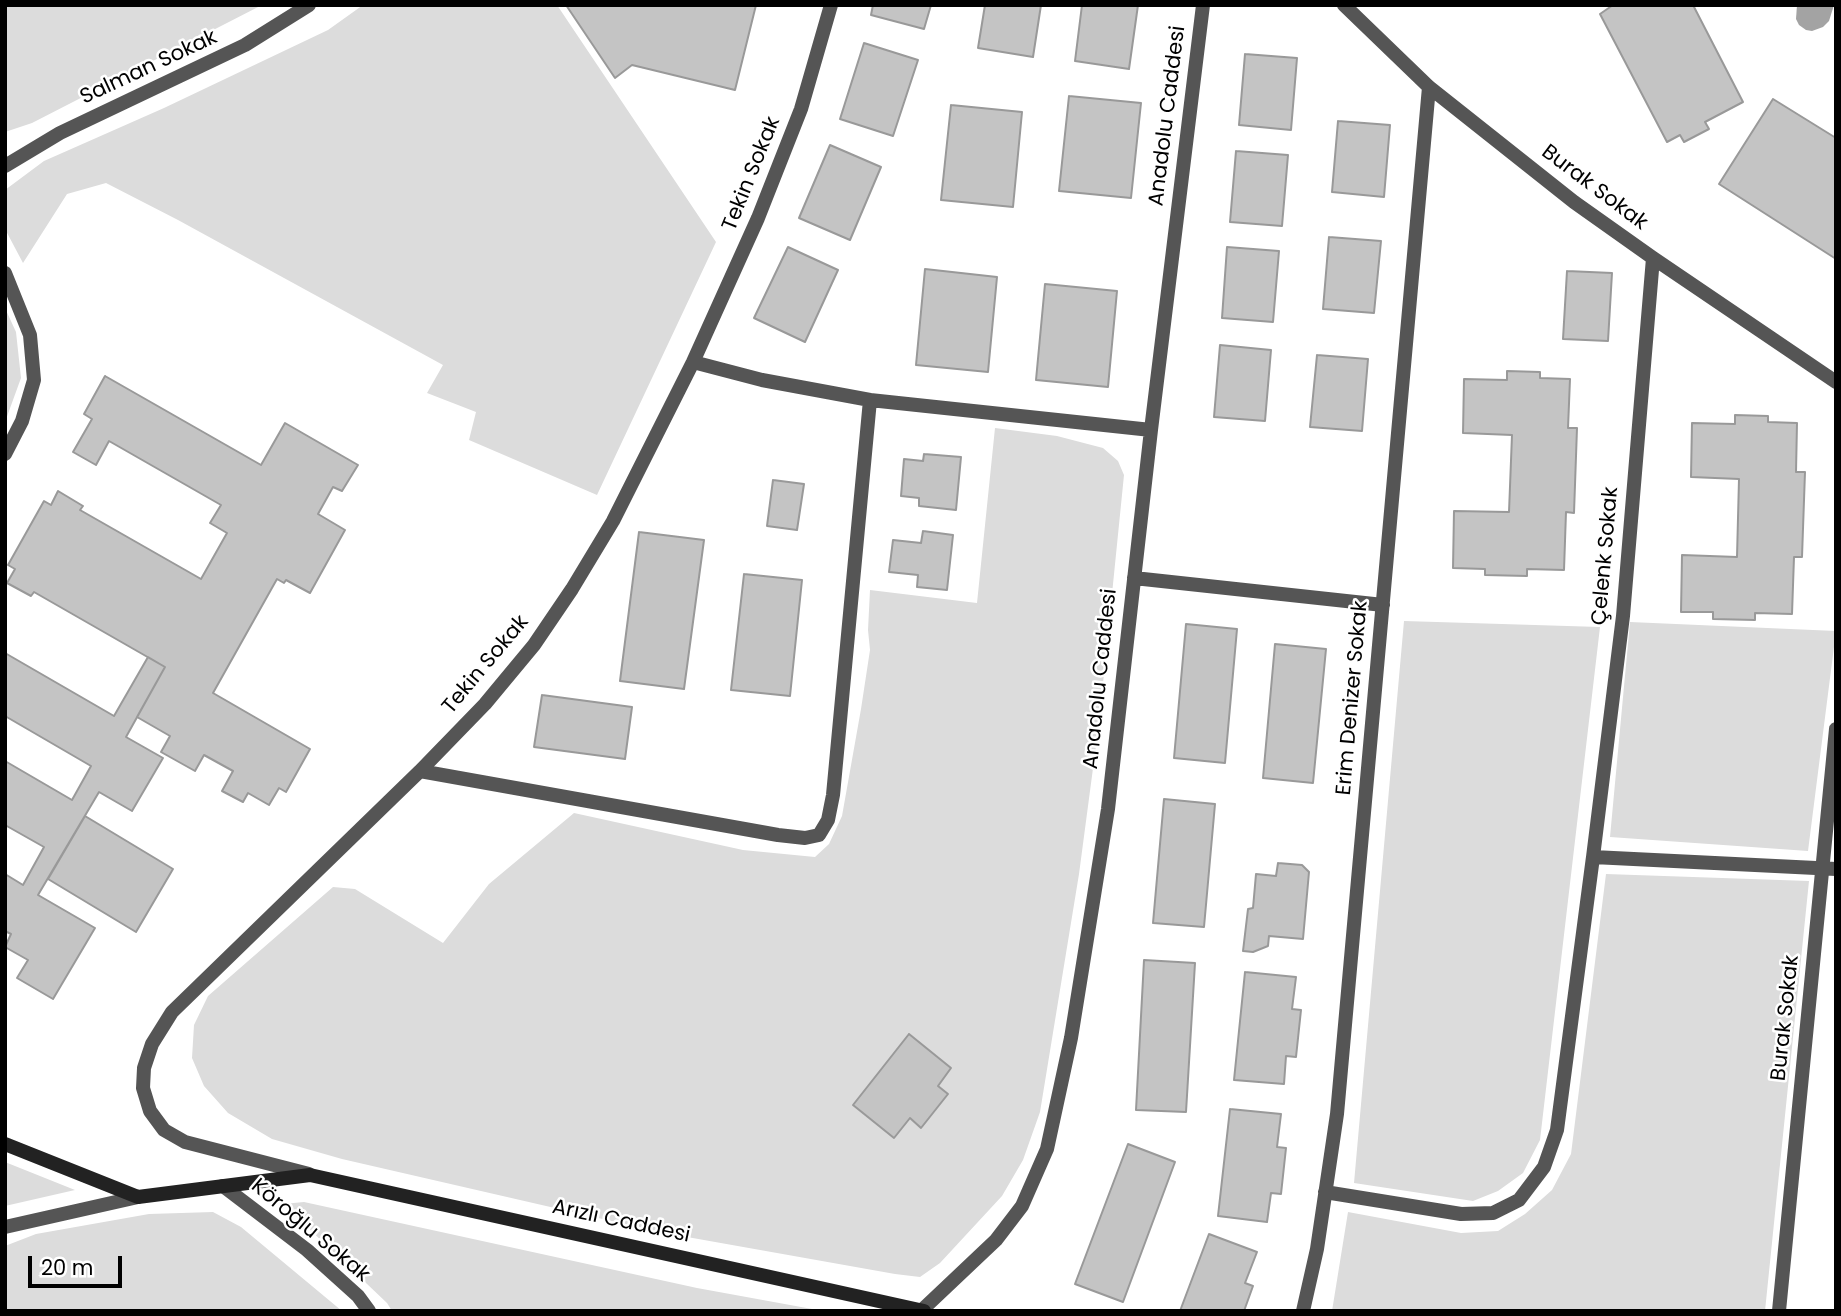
<!DOCTYPE html>
<html>
<head>
<meta charset="utf-8">
<style>
  body { margin:0 }
  #map { position:relative; width:1841px; height:1316px; overflow:hidden; background:#fff; font-family:Poppins,sans-serif }
  canvas { display:block }
  .frame { position:absolute; inset:0; border:7px solid #000; pointer-events:none }
  .scale { position:absolute; left:28px; top:1256px; width:94px; height:32px; box-sizing:border-box; border:4px solid #000; border-top:0; padding-left:9px; font-size:21px; line-height:24px; white-space:nowrap; color:#000; -webkit-text-stroke:5px #fff; paint-order:stroke }
</style>
</head>
<body>
<div id="map">
<canvas width="1841" height="1316"></canvas>
<div class="frame"></div>
<div class="scale">20 m</div>
</div>
<script>
const c = document.querySelector('canvas').getContext('2d');
c.lineJoin = 'round';
function fill(path, color) {
  c.fillStyle = color;
  c.fill(path, 'evenodd');
}
function shape(rows) {
  const path = new Path2D();
  for (const r of rows) {
    path.moveTo(r[0], r[1]);
    for (let i = 2; i < r.length; i += 2) path.lineTo(r[i], r[i + 1]);
  }
  return path;
}
function strokePath(path, color, width, dash) {
  c.strokeStyle = color;
  c.lineWidth = width;
  c.lineCap = dash ? 'butt' : 'round';
  c.setLineDash(dash || []);
  c.stroke(path);
}
function drawText(font, color, halo, rows, align = 'center') {
  c.font = font + ' Poppins,sans-serif';
  c.lineWidth = 5;
  c.setLineDash([]);
  c.textBaseline = 'middle';
  c.strokeStyle = halo;
  c.fillStyle = color;
  for (const [text, x, y, turn = 0] of rows) {
    c.save();
    c.translate(x, y);
    c.rotate((+turn || 0) * Math.PI / 180);
    c.textAlign = isNaN(turn) ? turn : align;
    if (halo) c.strokeText(text, 0, 0);
    c.fillText(text, 0, 0);
    c.restore();
  }
}
fill(shape([
  [5,5,262,5,32,123,5,132],
  [363,5,557,5,716,242,597,495,469,440,476,412,427,393,443,365,178,220,106,183,67,194,23,263,5,229,5,190,44,161,164,108,328,30],
  [5,308,16,332,21,378,5,422],
  [995,428,1057,436,1103,448,1118,461,1124,475,1099,723,1079,874,1040,1112,1023,1160,1002,1196,940,1263,920,1277,895,1274,659,1232,342,1159,272,1139,228,1113,204,1086,192,1058,194,1025,208,996,333,887,355,889,443,943,489,884,574,813,743,850,815,857,829,844,842,816,861,709,870,650,868,630,870,590,977,603],
  [1404,621,1600,627,1540,1140,1523,1173,1498,1191,1473,1201,1354,1183],
  [1630,622,1836,631,1808,851,1610,837],
  [1606,874,1809,881,1765,1311,1332,1311,1348,1212,1461,1233,1498,1231,1525,1214,1552,1190,1571,1154],
  [5,1162,75,1190,5,1206],
  [304,1202,697,1288,823,1311,392,1311,387,1303,283,1204],
  [213,1212,241,1227,342,1311,5,1311,5,1246,36,1234,149,1214]
]), '#dcdcdc');
fill(shape([
  [1797,5,1834,5,1829,21,1823,27,1812,31,1806,30,1799,25,1796,19]
]), '#a3a3a3');
const building = shape([
  [566,5,756,5,735,90,632,65,615,78,566,5],
  [873,5,931,5,924,29,871,15,873,5],
  [985,5,1041,5,1033,57,978,48,985,5],
  [1082,5,1138,5,1129,69,1075,61,1082,5],
  [1613,5,1693,5,1743,102,1705,122,1709,129,1684,142,1680,135,1667,142,1600,14,1613,5],
  [864,43,918,60,893,136,840,119,864,43],
  [1245,54,1297,58,1291,130,1239,125,1245,54],
  [1069,96,1141,103,1131,198,1059,191,1069,96],
  [1773,99,1836,138,1836,259,1719,184,1773,99],
  [951,105,1022,112,1013,207,941,200,951,105],
  [1338,121,1390,125,1384,197,1332,192,1338,121],
  [830,145,881,167,850,240,799,218,830,145],
  [1236,151,1288,155,1282,226,1230,222,1236,151],
  [1329,237,1381,241,1374,313,1323,309,1329,237],
  [788,247,838,270,805,342,754,318,788,247],
  [1227,247,1279,251,1273,322,1222,318,1227,247],
  [925,269,997,277,988,372,916,365,925,269],
  [1567,271,1612,273,1608,341,1563,339,1567,271],
  [1045,284,1117,291,1108,387,1036,380,1045,284],
  [1220,345,1271,350,1265,421,1214,417,1220,345],
  [1317,355,1368,359,1362,431,1310,427,1317,355],
  [1507,371,1540,372,1540,378,1570,379,1568,428,1577,428,1574,513,1566,512,1564,570,1527,569,1527,576,1485,575,1485,569,1453,568,1454,511,1509,512,1512,435,1463,433,1464,379,1507,380,1507,371],
  [105,376,261,465,285,423,358,465,342,491,333,487,318,514,345,530,310,593,286,580,284,583,277,579,213,693,310,749,286,792,279,788,269,805,248,793,243,802,222,791,233,771,204,755,195,771,161,752,170,736,137,717,165,667,34,592,31,596,7,583,15,569,8,565,44,501,51,505,58,491,83,506,80,510,201,579,227,533,210,523,221,505,109,441,96,465,73,452,92,419,84,414,105,376],
  [1735,415,1768,416,1768,422,1797,423,1796,472,1805,472,1802,557,1794,557,1792,614,1755,613,1755,620,1713,619,1713,612,1681,612,1682,555,1737,557,1739,479,1691,477,1692,423,1735,424,1735,415],
  [924,454,961,457,956,510,919,506,919,498,901,496,904,459,923,461,924,454],
  [773,480,804,484,797,530,767,526,773,480],
  [923,531,953,535,947,590,917,587,918,575,889,572,893,540,921,543,923,531],
  [639,532,704,540,684,689,620,681,639,532],
  [744,574,802,580,790,696,731,690,744,574],
  [1186,624,1237,629,1225,763,1174,758,1186,624],
  [1275,644,1326,649,1313,783,1263,778,1275,644],
  [5,653,114,716,148,657,165,667,126,737,163,758,132,811,99,792,38,895,95,928,53,999,17,978,28,960,5,947,11,934,5,931,5,874,23,885,44,847,5,825,5,761,72,800,91,766,5,716,5,653],
  [542,695,632,707,625,759,534,747,542,695],
  [1164,799,1215,804,1204,927,1153,923,1164,799],
  [85,816,173,869,136,932,48,879,85,816],
  [1278,863,1302,865,1309,872,1303,939,1269,936,1268,946,1253,952,1243,951,1248,909,1253,908,1256,874,1276,876,1278,863],
  [1144,960,1195,963,1186,1112,1136,1110,1144,960],
  [1245,972,1296,977,1292,1009,1301,1010,1296,1057,1286,1056,1284,1084,1234,1080,1245,972],
  [909,1034,951,1068,938,1086,948,1094,921,1128,910,1118,894,1138,853,1105,909,1034],
  [1230,1109,1281,1114,1277,1147,1286,1148,1281,1194,1271,1193,1267,1222,1218,1216,1230,1109],
  [1128,1144,1175,1162,1123,1302,1075,1284,1128,1144],
  [1209,1234,1257,1252,1245,1283,1253,1286,1244,1311,1180,1311,1209,1234]
]);
fill(building, '#c4c4c4');
strokePath(building, '#999', 2);
strokePath(shape([
  [1344,5,1429,87,1574,202,1653,258,1836,382],
  [5,166,60,133,245,45,309,5],
  [1653,258,1623,616,1593,857,1836,869],
  [5,273,30,335,34,380,22,421,5,454],
  [870,400,1151,430],
  [1134,578,1383,605],
  [420,771,778,835,805,838,819,835,828,820,833,795,870,400,762,380,693,362],
  [309,1174,185,1142,164,1130,150,1111,143,1088,144,1068,152,1044,172,1012,420,771,485,704,534,645,572,589,613,521,693,362,758,218,801,109,831,5],
  [223,1186,307,1250,358,1296,369,1311],
  [1325,1192,1461,1214,1493,1213,1519,1200,1544,1167,1557,1130,1593,857],
  [5,1227,138,1197],
  [922,1310,996,1240,1022,1206,1047,1149,1071,1038,1108,809,1151,430,1203,5],
  [1303,1311,1317,1249,1337,1114,1429,87],
  [1779,1311,1836,729]
]), '#555', 14);
strokePath(shape([
  [5,1144,138,1197,310,1175,924,1311]
]), '#222', 14);
drawText('21px', '#000', '#fff', [
  ["Salman Sokak",149,68,-25],
  ["Anadolu Caddesi",1168,116,-83],
  ["Tekin Sokak",752,174,-68],
  ["Burak Sokak",1594,188,37],
  ["Çelenk Sokak",1606,556,-85],
  ["Tekin Sokak",486,665,-50],
  ["Anadolu Caddesi",1101,679,-84],
  ["Erim Denizer Sokak",1353,698,-85],
  ["Burak Sokak",1786,1018,-84],
  ["Arızlı Caddesi",621,1222,12],
  ["Köroğlu Sokak",310,1231,40]
]);
</script>
</body>
</html>
